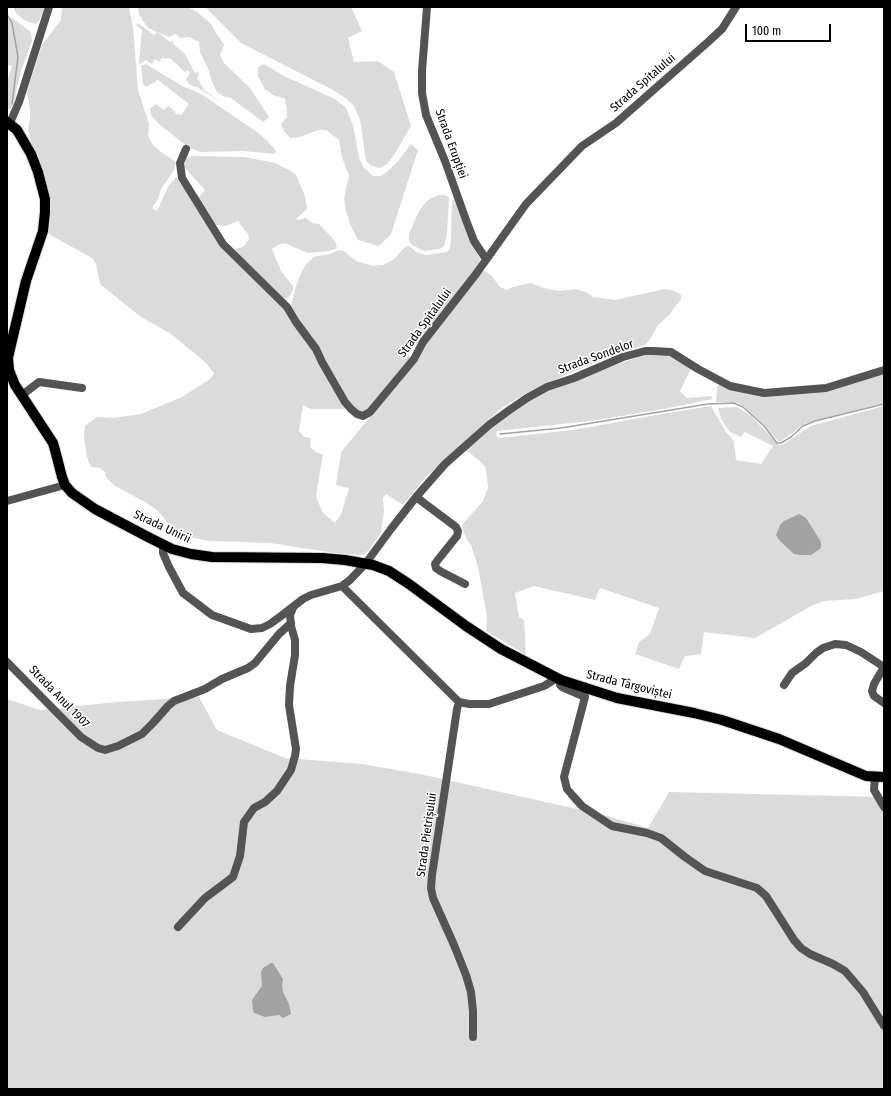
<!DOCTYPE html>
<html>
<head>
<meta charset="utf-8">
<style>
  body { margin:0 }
  #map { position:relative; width:891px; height:1096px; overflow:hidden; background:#fff; font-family:"Fira Sans Condensed",sans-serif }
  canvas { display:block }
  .frame { position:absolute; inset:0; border:8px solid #000; pointer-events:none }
  .scale { position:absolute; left:745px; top:24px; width:86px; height:18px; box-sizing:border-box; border:2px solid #000; border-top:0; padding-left:5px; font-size:12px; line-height:14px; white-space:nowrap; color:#000; -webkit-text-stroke:3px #fff; paint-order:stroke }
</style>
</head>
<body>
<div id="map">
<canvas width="891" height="1096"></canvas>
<div class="frame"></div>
<div class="scale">100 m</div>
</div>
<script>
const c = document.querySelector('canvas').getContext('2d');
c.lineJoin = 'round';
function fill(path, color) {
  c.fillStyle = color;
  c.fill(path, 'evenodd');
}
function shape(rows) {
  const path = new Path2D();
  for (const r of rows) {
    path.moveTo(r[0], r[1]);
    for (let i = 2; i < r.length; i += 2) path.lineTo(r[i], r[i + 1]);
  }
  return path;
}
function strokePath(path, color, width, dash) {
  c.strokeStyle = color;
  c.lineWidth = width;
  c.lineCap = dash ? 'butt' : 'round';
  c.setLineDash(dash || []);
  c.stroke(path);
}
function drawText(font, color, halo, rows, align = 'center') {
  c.font = font + ' "Fira Sans Condensed",sans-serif';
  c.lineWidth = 3;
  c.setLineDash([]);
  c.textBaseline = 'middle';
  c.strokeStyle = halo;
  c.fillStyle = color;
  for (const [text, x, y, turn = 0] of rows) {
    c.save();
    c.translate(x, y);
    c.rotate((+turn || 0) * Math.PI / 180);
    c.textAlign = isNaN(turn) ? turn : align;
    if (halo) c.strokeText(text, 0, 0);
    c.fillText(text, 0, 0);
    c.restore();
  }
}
fill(shape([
  [13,7,45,7,39,21,35,24,24,20,16,13],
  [62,7,129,7,133,27,138,90,149,124,148,136,153,145,161,152,176,162,174,170,161,189,158,199,152,208,157,211,168,187,176,177,223,246,276,299,305,336,346,409,311,409,303,405,299,431,304,437,311,438,310,447,316,452,323,455,319,477,316,497,323,513,335,523,341,514,349,488,336,485,341,452,403,377,425,343,481,272,485,271,492,276,500,287,507,290,513,287,530,283,547,289,560,291,575,289,586,292,593,297,615,300,665,289,672,290,678,293,681,295,681,299,669,315,658,325,650,339,645,345,603,359,538,387,503,407,425,478,403,505,386,494,383,498,384,511,381,533,369,550,363,555,335,553,270,543,210,541,184,536,172,528,158,511,147,503,115,486,106,477,105,472,100,468,91,467,87,457,84,438,85,426,97,417,113,418,141,414,182,397,210,379,214,373,205,362,171,334,141,317,100,284,96,264,92,258,52,236,47,232,33,151,28,129,30,120,30,109,27,91,42,45,61,20],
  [138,7,188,7,197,12,210,23,224,45,220,55,224,63,250,88,269,117,263,122,231,98,225,97,217,92,212,82,209,71,200,52,199,42,189,37,181,38,175,34,169,37,148,28,139,15],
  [205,7,351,7,362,31,348,38,354,62,378,61,394,72,411,126,394,155,387,164,380,168,370,165,366,161,360,120,354,106,347,99,331,89,241,43],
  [12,18,31,32,32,41,21,71,16,92,15,101,11,108,7,110,7,82,12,66,7,65,7,19],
  [138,23,154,35,157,32,170,42,172,41,174,43,173,44,185,54,195,73,198,72,199,75,197,77,204,90,222,103,197,87,190,85,186,80,190,73,188,70,185,72,171,59,162,58,159,62,155,59,152,64,146,60,139,64,142,30,136,25],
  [146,64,182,86,201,94,260,134,274,148,276,151,275,154,243,151,201,152,189,148,159,124,151,115,150,109,156,104,164,110,168,106,173,109,176,114,181,115,189,104,158,80,146,87,143,84,141,66],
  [264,64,284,76,335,99,346,108,353,125,359,158,364,168,373,176,381,176,388,171,398,161,411,144,418,150,391,234,379,246,358,240,350,224,346,211,344,198,349,176,342,157,339,140,326,130,318,130,300,137,290,138,284,131,281,124,287,117,287,111,285,99,273,95,265,89,258,77,258,67],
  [191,156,245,157,275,163,289,170,296,175,305,196,307,209,296,219,299,220,306,218,312,223,319,224,335,241,337,246,335,249,328,251,308,253,284,243,278,245,272,249,281,271,293,286,293,291,288,298,285,299,265,282,234,252,235,249,243,247,249,239,248,234,238,221,225,226,214,225,198,198,205,190,184,167,186,159],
  [440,195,445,195,449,197,447,235,444,246,440,249,424,251,412,245,409,241,409,234,418,213,425,203,431,198],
  [455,198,467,233,480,259,479,264,443,313,417,344,411,349,409,355,410,359,375,403,363,413,354,409,333,373,325,363,320,351,312,336,304,327,291,306,296,286,302,271,307,263,314,257,330,254,339,250,344,251,356,261,373,266,383,265,393,260,405,247,409,246,416,252,426,255,447,252,450,249,451,237,452,201],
  [651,353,670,354,692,367,680,391,687,398,711,396,713,399,658,410,590,421,497,431,496,436,500,438,519,436,579,429,662,414,711,406,726,432,734,441,736,460,761,464,773,446,745,432,741,437,730,432,721,419,718,408,737,407,751,416,779,445,782,445,811,426,884,406,884,591,856,599,824,601,813,605,755,638,704,632,701,654,685,656,679,669,635,654,639,642,650,634,659,608,600,588,595,600,534,586,515,593,519,617,524,620,526,655,486,631,487,617,478,567,471,545,467,540,463,530,462,525,483,501,488,488,487,477,485,467,481,462,466,450,482,433,541,393,600,370],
  [884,372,884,403,806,423,781,441,778,441,764,425,743,406,738,403,730,402,716,402,717,388,718,384,774,396],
  [199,697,217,730,285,758,362,764,420,774,604,815,648,828,669,792,884,797,884,1089,7,1089,7,699,40,710,116,702]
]), '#dbdbdb');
fill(shape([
  [799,514,806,518,821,542,821,548,811,555,800,555,794,554,779,540,776,535,780,525,784,521],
  [271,963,273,963,283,979,282,986,283,992,289,1004,291,1014,283,1018,279,1015,265,1017,254,1013,253,1011,252,1000,262,986,261,972,263,968]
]), '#a2a2a2');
strokePath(shape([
  [7,14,12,23,18,57,12,104],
  [500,434,561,428,708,404,734,403,743,407,764,426,777,443,781,443,791,437,803,426,815,421,884,404]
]), '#a2a2a2', 1.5);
const major = shape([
  [7,122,17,130,31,154,38,172,45,199,45,212,43,231,26,281,10,349,8,358,9,370,15,385,53,443,55,450,62,477,65,485,72,493,95,509,148,537,172,549,191,554,212,557,322,558,345,560,373,565,389,571,409,584,466,626,501,649,561,680,617,698,694,713,722,720,779,739,866,776,884,777]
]);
strokePath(major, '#dbdbdb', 12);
strokePath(shape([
  [427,7,422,71,422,93,426,115,445,161,466,220,474,241,486,259],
  [10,123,19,102,49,7],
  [186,149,180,163,182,178,223,244,287,307,296,322,316,349,322,362,345,402,351,409,357,414,363,416,370,412,414,359,423,342,476,274,526,204,582,146,616,123,708,42,722,29,736,7],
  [22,395,39,382,82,388],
  [416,497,456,527,458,531,457,536,437,561,435,564,436,568,440,571,465,584],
  [7,501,65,485],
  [163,544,163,553,169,567,183,593,212,615,251,629,262,628,270,624,281,616,303,599,311,595,342,586,350,580,366,563,391,529,416,497,445,464,489,425,508,411,527,398,547,387,574,378,623,357,645,351,653,351,671,352,698,369,730,386,764,393,826,388,884,370],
  [342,586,459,702,469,704,489,704,544,686,557,678],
  [7,662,81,737,98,748,105,750,118,746,142,734,153,723,168,706,174,701,205,689,222,679,248,668,255,663,279,634,291,623],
  [884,667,874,684,872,691,874,696,884,703],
  [561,680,560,685,562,687,585,697,564,777,567,789,573,796,582,806,612,826,647,833,661,838,685,857,705,871,757,888,766,896,794,940,801,948,810,954,833,964,845,971,863,992,884,1026],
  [784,685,792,673,806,663,816,653,823,648,835,644,846,645,861,652,884,667],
  [459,702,457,709,432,875,431,888,433,898,454,945,466,975,471,992,473,1011,473,1037],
  [875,777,874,790,884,807],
  [178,927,205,898,233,877,240,856,244,822,254,808,265,802,277,791,291,770,295,756,296,749,289,705,290,686,295,655,295,640,291,626,290,615,293,608]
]), '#545454', 8);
strokePath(major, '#000', 10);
drawText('12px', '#000', '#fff', [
  ["Strada Spitalului",643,83,-41],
  ["Strada Erupției",451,144,70],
  ["Strada Spitalului",425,323,-54],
  ["Strada Sondelor",596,357,-20],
  ["Strada Unirii",162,527,25],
  ["Strada Târgoviștei",629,685,14],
  ["Strada Anul 1907",59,697,46],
  ["Strada Pietrișului",427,835,-82]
]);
</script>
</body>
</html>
